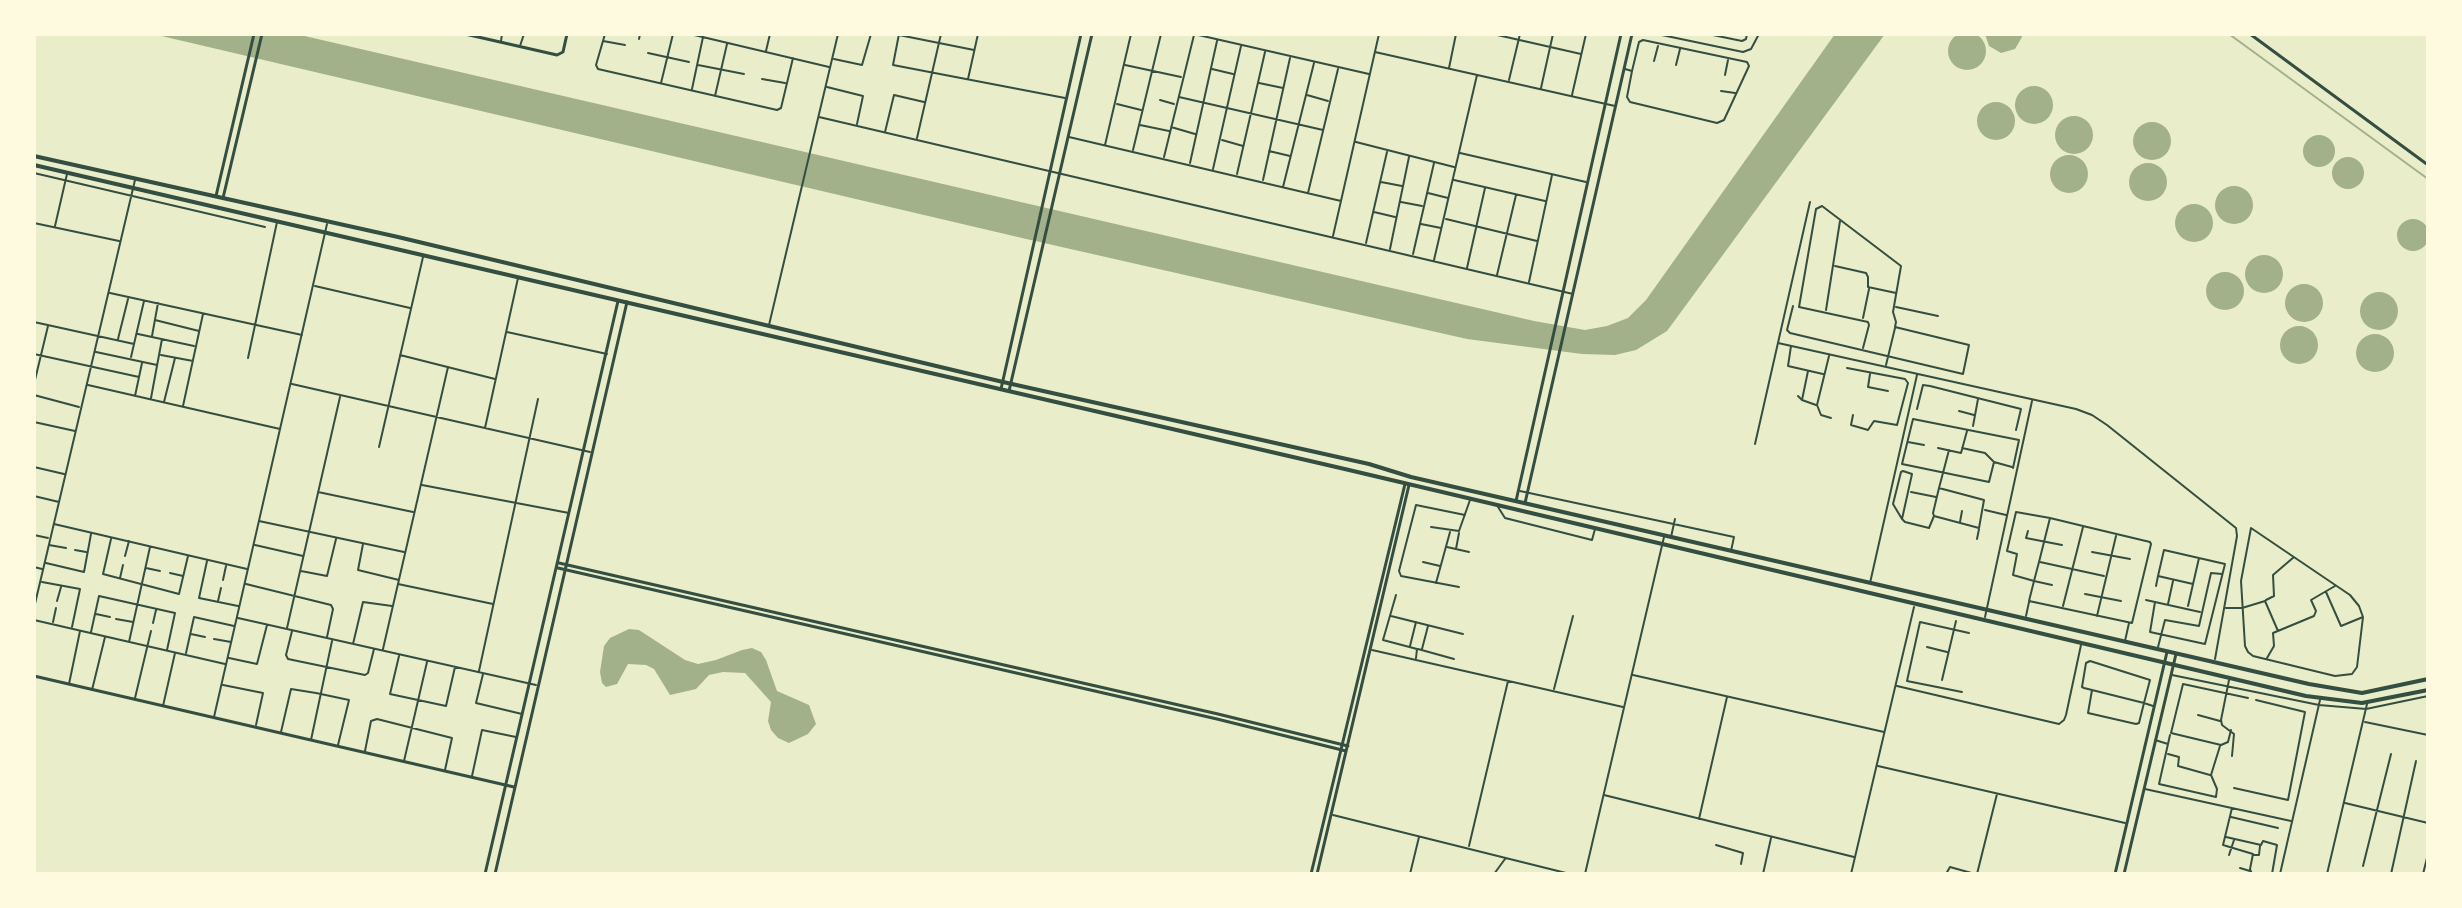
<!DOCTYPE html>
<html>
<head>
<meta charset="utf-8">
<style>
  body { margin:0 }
  #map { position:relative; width:2462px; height:908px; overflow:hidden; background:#e9edc9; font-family:"Fira Sans",sans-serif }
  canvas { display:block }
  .frame { position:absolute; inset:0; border:36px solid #fefae0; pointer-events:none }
</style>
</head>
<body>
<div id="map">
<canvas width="2462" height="908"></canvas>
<div class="frame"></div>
</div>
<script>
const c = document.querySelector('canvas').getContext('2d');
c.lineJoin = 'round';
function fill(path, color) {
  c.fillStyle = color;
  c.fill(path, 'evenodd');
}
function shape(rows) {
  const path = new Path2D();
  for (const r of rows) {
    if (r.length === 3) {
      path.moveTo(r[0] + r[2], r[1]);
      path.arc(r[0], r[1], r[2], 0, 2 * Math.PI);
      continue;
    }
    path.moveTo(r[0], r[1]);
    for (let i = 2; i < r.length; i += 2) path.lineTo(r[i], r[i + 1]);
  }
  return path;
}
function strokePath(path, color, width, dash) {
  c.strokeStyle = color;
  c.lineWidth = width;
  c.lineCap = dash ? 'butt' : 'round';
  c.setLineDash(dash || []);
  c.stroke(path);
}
fill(shape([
  [1967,51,19],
  [153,34,296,34,1534,321,1585,330,1607,326,1628,318,1646,300,1835,34,1885,34,1667,331,1636,350,1615,355,1582,354,1467,339,1022,238],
  [1985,34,2022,34,2022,37,2015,49,2001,53,1989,46],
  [2034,105,19],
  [1996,121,19],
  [2074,135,19],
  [2152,141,19],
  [2319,151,16],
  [2069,174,19],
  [2348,173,16],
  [2148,182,19],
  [2234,205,19],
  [2194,223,19],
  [2413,235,16],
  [2264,274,19],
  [2225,291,19],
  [2304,303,19],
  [2379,311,19],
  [2299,345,19],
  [2375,353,19],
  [629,629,639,630,685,660,698,664,716,660,742,650,752,648,761,652,766,660,777,691,809,705,816,724,808,734,789,743,778,738,771,730,768,721,771,702,745,673,723,672,709,675,696,689,670,695,654,669,646,665,628,664,617,684,606,687,602,683,600,672,604,646,610,638]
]), '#a3b18a');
strokePath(shape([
  [2229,34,2428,179]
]), '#a3b18a', 2);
strokePath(shape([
  [605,34,596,65,598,69,777,110,781,108,793,58],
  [690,34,829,67],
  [894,34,974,50],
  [899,34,893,65,1065,98],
  [1194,34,1369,74],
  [1493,34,1581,54],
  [1657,34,1743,52,1751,49,1759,34],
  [1708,34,1742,41,1746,39,1747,34],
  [639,39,640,34],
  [501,41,502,34],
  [603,41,625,45],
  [520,46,524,34],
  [766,51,770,34],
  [1375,52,1615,106],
  [648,53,689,62],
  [834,59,862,65,871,34],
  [1654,61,1658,46],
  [698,65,744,74],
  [1125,65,1181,77],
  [1676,65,1680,49],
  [1449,68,1456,34],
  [1212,69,1233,74],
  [1625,69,1632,71,1627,97,1630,102,1717,123,1724,120,1749,66,1747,62,1643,40,1639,42,1632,71],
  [1725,75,1728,60],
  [762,79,785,83],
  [968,79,978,34],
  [1509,80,1520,34],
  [661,83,673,34],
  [1259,83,1283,88],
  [827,87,863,96,857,124],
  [1541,88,1553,34],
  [692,89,703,37],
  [1721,91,1735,93],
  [1307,95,1328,101],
  [1572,95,1586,34],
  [715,96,727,44],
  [1179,97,1323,130],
  [1160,100,1174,104],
  [1117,104,1141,110],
  [819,117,1573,294],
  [1140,125,1169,131],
  [1171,127,1195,134],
  [885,132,894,95,924,102],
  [1069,137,1341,201],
  [917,138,941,34],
  [1222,140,1243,146],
  [1356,142,1454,167],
  [1105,145,1131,34],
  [1133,150,1161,34],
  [1269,151,1290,156],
  [1460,153,1586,182],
  [1164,157,1194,35],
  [1190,163,1217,41],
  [1213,169,1241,46],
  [34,173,265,227],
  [1237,174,1265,52],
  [1263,180,1290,58],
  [1454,180,1545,201],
  [1381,182,1402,186],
  [1283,187,1314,63],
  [1308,193,1338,69],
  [1428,193,1448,198],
  [1401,202,1422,206],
  [1374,212,1395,217],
  [1446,219,1537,241],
  [34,223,119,241],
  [1421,224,1441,228],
  [55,226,67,174],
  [1333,236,1379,34],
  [1366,243,1387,152],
  [1390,249,1409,157],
  [1413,254,1434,163],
  [1434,260,1477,75],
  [1835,266,1866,273,1868,277,1868,287,1896,293],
  [1467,268,1485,188],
  [1497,275,1516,195],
  [1529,282,1552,175],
  [315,286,410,308],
  [110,293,302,335],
  [1793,306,1787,330,1790,333,1963,374,1969,345,1895,327,1896,322,1893,312,1901,266,1822,206,1816,209,1799,307],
  [1799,307,1868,322,1869,325,1863,348],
  [1896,307,1938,316],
  [1826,310,1840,221],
  [1863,318,1869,289],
  [155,320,199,331],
  [34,322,134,344],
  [769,325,838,34],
  [507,332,607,354],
  [138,334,194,346],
  [152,336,158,303],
  [118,339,128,299],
  [1778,343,2076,409,2092,415,2107,425,2236,528,2237,536,2215,659],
  [1791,346,1788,366,1823,374],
  [96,352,157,365],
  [34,354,139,377],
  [161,355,193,361],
  [400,355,495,379],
  [1829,356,1817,405,1821,415,1831,418],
  [131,357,144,301],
  [248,358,277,222],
  [1886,365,1895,328],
  [1847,368,1905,379,1908,383,1897,425,1874,421,1868,430,1851,425,1853,415],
  [1870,374,1868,387,1888,391],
  [34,384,48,326],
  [292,384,590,452],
  [88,385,280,429],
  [34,395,79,407],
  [135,396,142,363],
  [1798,396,1802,400,1816,405],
  [151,398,162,339],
  [1802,400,1808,371],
  [164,402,175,358],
  [183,406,203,314],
  [1917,409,1923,385,1930,386,2021,409,2016,430],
  [1959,411,1974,415],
  [34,422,75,431],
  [1973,426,1978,399],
  [485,428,518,278],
  [1908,442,1924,445],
  [1755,444,1810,202],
  [379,447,423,257],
  [1938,448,1961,453,1967,431],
  [1962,448,1985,453,1994,462,2012,467],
  [1994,462,1989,482,1902,464,1913,419,2019,440,2013,468],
  [34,467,64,474],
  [422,485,569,513],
  [1939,488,1984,500,1979,528,1934,516,1933,513,1939,488,1949,450],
  [1520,491,1734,537,1731,551],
  [318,492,413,512],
  [1911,492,1936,497],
  [34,496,59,502],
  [1498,507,1505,518,1592,540,1595,529],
  [1985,510,2006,515],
  [2050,518,2039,562,2034,581,2029,601,2132,623,2151,544,2150,542,2083,526,2050,518,2016,512,2007,551,2017,554,2013,575,2034,581,2052,585],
  [1902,519,1912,474,1903,471,1901,472,1893,504,1902,519,1905,522,1929,528,1934,516],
  [259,521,404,552],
  [1960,522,1962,511],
  [54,524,247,569],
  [1431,527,1459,531,1470,500],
  [2251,528,2350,595,2359,606,2363,617,2357,667,2352,674,2335,676,2253,656,2248,652,2245,646,2241,581,2251,528],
  [2028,531,2026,538,2062,545],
  [34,535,48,538],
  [1671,537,1675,519],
  [111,539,103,574,179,594,188,556],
  [1977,539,1979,529],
  [363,544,358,570,399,580],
  [49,545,66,548],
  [255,545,303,556],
  [1447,547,1469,552],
  [1456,549,1459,533],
  [75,550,86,552],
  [2092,552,2130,559],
  [125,556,129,541],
  [207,561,199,598,238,606],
  [1423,562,1440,566],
  [2040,562,2104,576],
  [46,563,84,572,91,534],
  [34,567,42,569],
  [146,568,160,571],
  [301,571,327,576,336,539],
  [170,573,183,576],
  [120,578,123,565],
  [223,580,226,566],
  [42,582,80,589,72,627],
  [1436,583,1450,532],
  [1870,583,1917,375],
  [246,584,331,605,333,609,327,637],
  [398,584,493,604],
  [2156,586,2158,576],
  [1459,587,1401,576,1399,571,1416,505,1465,515],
  [2326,592,2341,626,2363,617],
  [2085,594,2121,601],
  [1396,595,1383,640,1417,649,1416,658],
  [2146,600,2200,612],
  [2266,600,2274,596,2273,575,2294,557],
  [57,601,61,587],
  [218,601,221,588],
  [2155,602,2150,632,2205,644,2225,564,2164,550,2158,576,2193,584],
  [2168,604,2173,581],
  [2063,606,2083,527],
  [2188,606,2199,558],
  [34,608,135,180],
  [2226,608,2242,608,2265,601,2278,631],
  [96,614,110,617],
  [1391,616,1463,634],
  [2026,616,2029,602],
  [2097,616,2116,536],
  [1985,617,2032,401],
  [238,618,536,685],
  [116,619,133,622],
  [34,620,225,664],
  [53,622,56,608],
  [153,623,156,610],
  [287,628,340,397],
  [292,631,286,655,288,659,365,675,368,673,374,649],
  [91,632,99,596,175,613,167,650],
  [191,634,205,637],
  [214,639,231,642],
  [2125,641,2129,623],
  [129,642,150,547],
  [353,644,363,602,392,606],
  [1410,646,1416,622],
  [1927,647,1947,652],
  [2158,647,2165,620,2199,626,2211,573,2222,574],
  [383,649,448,367],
  [1418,649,1454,659],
  [1422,649,1428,626],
  [1372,650,1623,707],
  [186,653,194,617,234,626],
  [399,656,390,694,446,706,455,667],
  [229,658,257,664,267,625],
  [2267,658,2274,646,2273,633,2314,616,2316,611,2311,600,2335,586],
  [479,671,538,399],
  [483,674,476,703,522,714],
  [1633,675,1884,732],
  [2172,675,2319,705,2366,709,2428,696],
  [1942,680,1956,621],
  [2229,680,2221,720,2222,725,2234,734,2232,756],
  [69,684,80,631],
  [223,685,263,693,256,725],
  [1897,686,2059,724,2064,720,2066,715,2081,645],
  [1554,689,1573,616],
  [92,690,105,637],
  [2092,690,2088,713,2136,724,2139,723,2144,703,2150,680,2090,661,2086,663,2082,687,2084,688,2144,703,2153,706],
  [1962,692,1907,681,1920,622,1969,633],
  [135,698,151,631],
  [163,706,175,653],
  [2198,715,2220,721],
  [214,717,327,224],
  [2365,722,2428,735],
  [2231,730,2228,742,2221,745,2171,733,2183,684,2248,698],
  [281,732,291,689,316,693,349,700,338,745],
  [2170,735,2159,784,2216,797,2217,789,2211,775,2220,746],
  [311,740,332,641],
  [2155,740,2168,744],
  [365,751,371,721,377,719,452,738,445,770],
  [2168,754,2179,757,2178,766,2210,775],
  [404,761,427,662],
  [1878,766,2125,823],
  [472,776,482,730,516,737],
  [2234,788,2288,800,2305,712,2256,700],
  [2145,789,2291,821],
  [1604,795,1854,857],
  [2345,803,2428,823],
  [2232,808,2223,845,2253,854,2250,869,2252,874],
  [1333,815,1570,874],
  [2231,817,2278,828],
  [1699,819,1727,697],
  [2226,837,2261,845,2263,841,2277,845,2272,874],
  [1716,845,1743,853,1741,864],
  [1469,846,1508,681],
  [2229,855,2234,840],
  [2254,855,2259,855,2260,846],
  [2363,866,2391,754],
  [2240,868,2250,871],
  [1410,874,1419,837],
  [1494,874,1505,859],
  [1585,874,1664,537],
  [1763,874,1771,838],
  [1851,874,1914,607],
  [1946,874,1950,867,1975,874],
  [1977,874,1997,794],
  [2280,874,2320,700],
  [2327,874,2367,704],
  [2391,874,2416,761],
  [2423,874,2428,854]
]), '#344e41', 2);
strokePath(shape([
  [465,34,557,55,563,52,567,34],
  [2250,34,2428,165],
  [216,196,254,34],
  [223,198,262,34],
  [1001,389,1081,34],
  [1009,391,1092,34],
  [1516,501,1621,34],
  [1525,503,1632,34],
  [559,563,1218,714,1348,746],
  [558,568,1217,719,1346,751],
  [34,676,514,787],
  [485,874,618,301],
  [495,874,627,302],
  [1311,874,1405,484],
  [1317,874,1409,485],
  [2115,874,2167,652],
  [2124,874,2176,654]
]), '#344e41', 3);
strokePath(shape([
  [34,156,398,237,1003,382,1369,464,1411,477,2309,684,2362,693,2428,679],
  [34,165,1349,470,2306,696,2362,703,2428,690]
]), '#344e41', 4);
</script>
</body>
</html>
